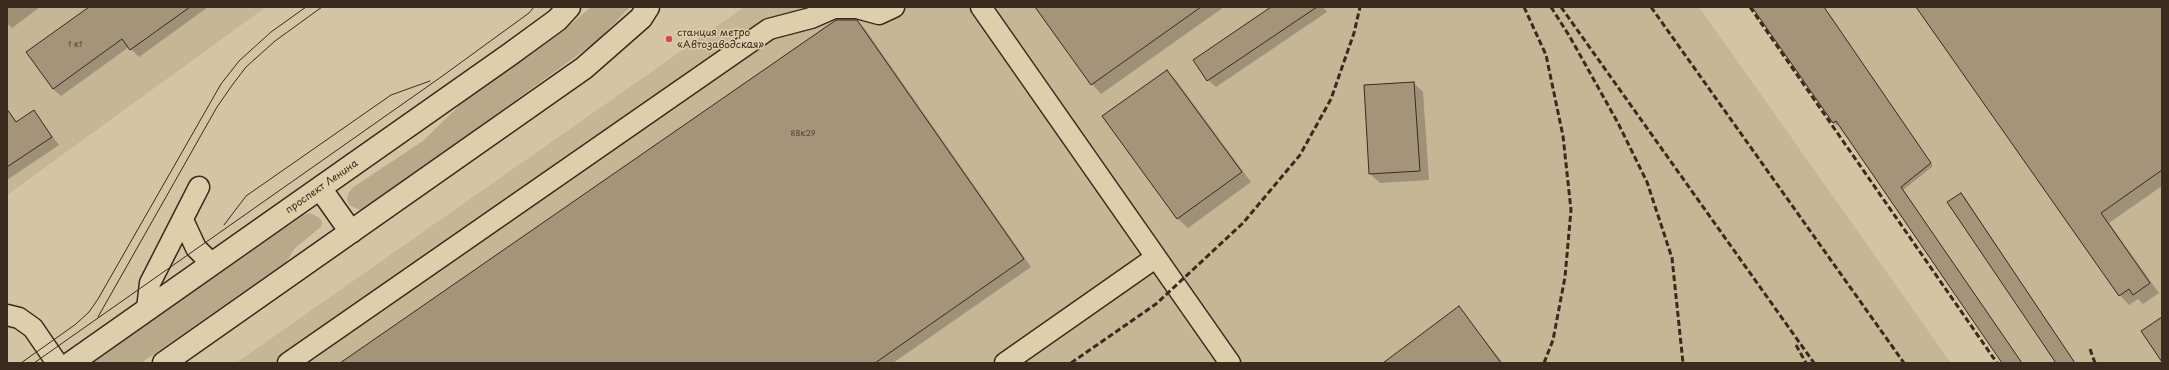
<!DOCTYPE html>
<html>
<head>
<meta charset="utf-8">
<style>
  body { margin:0 }
  #map { position:relative; width:2169px; height:370px; overflow:hidden; background:#d5c4a3; font-family:"Playpen Sans",sans-serif }
  canvas { display:block }
  .frame { position:absolute; inset:0; border:8px solid #3b2a1e; pointer-events:none }
</style>
</head>
<body>
<div id="map">
<canvas width="2169" height="370"></canvas>
<div class="frame"></div>
</div>
<script>
const c = document.querySelector('canvas').getContext('2d');
c.lineJoin = 'round';
function fill(path, color) {
  c.fillStyle = color;
  c.fill(path, 'evenodd');
}
function shape(rows) {
  const path = new Path2D();
  for (const r of rows) {
    path.moveTo(r[0], r[1]);
    for (let i = 2; i < r.length; i += 2) path.lineTo(r[i], r[i + 1]);
  }
  return path;
}
function strokePath(path, color, width, dash) {
  c.strokeStyle = color;
  c.lineWidth = width;
  c.lineCap = dash ? 'butt' : 'round';
  c.setLineDash(dash || []);
  c.stroke(path);
}
function drawText(font, color, halo, rows, align = 'center') {
  c.font = font + ' "Playpen Sans",sans-serif';
  c.lineWidth = 3;
  c.setLineDash([]);
  c.textBaseline = 'middle';
  c.strokeStyle = halo;
  c.fillStyle = color;
  for (const [text, x, y, turn = 0] of rows) {
    c.save();
    c.translate(x, y);
    c.rotate((+turn || 0) * Math.PI / 180);
    c.textAlign = isNaN(turn) ? turn : align;
    if (halo) c.strokeText(text, 0, 0);
    c.fillText(text, 0, 0);
    c.restore();
  }
}
fill(shape([
  [7,7,266,7,7,195],
  [744,7,1699,7,1951,363,236,363],
  [1752,7,2162,7,2162,363,2002,363,1850,142,1833,123]
]), '#c7b696');
fill(shape([
  [591,7,630,7,597,41,370,206,361,210,350,206,347,200,348,194,352,188,423,141,463,102,570,25],
  [310,213,320,218,322,222,321,227,295,248,286,262,141,363,91,363,304,215]
]), '#b9a88a');
fill(shape([
  [7,7,40,7,12,28,7,23],
  [90,7,208,7,139,57,129,47,61,96,53,89],
  [1037,7,1224,7,1101,94,1092,84],
  [1273,7,1323,7,1327,12,1216,87,1208,80],
  [1753,7,1823,7,1933,166,1903,190,2022,363,2003,363,1838,124,1836,125,1834,123],
  [1917,7,2162,7,2162,186,2109,223,2159,293,2143,304,2138,299,2129,305,2120,295],
  [857,21,865,29,1031,267,893,363,342,363],
  [1167,71,1176,80,1251,182,1188,228,1178,219,1104,117],
  [1414,83,1423,92,1429,180,1380,183,1370,174],
  [7,110,17,122,33,111,59,145,7,180],
  [1961,194,1964,196,2074,363,2057,363],
  [1459,308,1503,363,1385,363]
]), '#0003');
const building = shape([
  [89,7,190,7,130,50,122,39,53,89,26,52,89,7],
  [1035,7,1201,7,1091,85,1035,7],
  [1271,7,1317,7,1207,81,1193,60,1271,7],
  [1752,7,1824,7,1931,163,1901,187,2022,363,2002,363,1836,121,1833,123,1752,7],
  [1916,7,2162,7,2162,170,2101,213,2150,283,2133,295,2129,289,2119,296,1916,7],
  [836,20,857,20,1024,259,875,363,340,363,836,20],
  [1167,70,1242,172,1177,219,1102,116,1167,70],
  [1414,82,1420,171,1369,174,1364,85,1414,82],
  [7,109,16,122,34,110,52,137,7,167,7,109],
  [1961,193,2075,363,2056,363,1947,202,1961,193],
  [1459,306,1501,363,1383,363,1459,306],
  [2162,317,2162,362,2141,331,2162,317]
]);
fill(building, '#a59479');
strokePath(building, '#3b2a1e', 1);
const minor = shape([
  [981,7,1230,363],
  [183,220,196,248,212,264],
  [147,309,150,283,199,187],
  [7,315,19,318,33,328,57,363],
  [288,363,769,29,811,18,834,8,857,8,879,14,894,7],
  [1005,363,1155,258]
]);
const major = shape([
  [320,188,351,232],
  [71,363,509,55,557,20,569,7],
  [164,363,584,68,641,18,648,7]
]);
strokePath(minor, '#3b2a1e', 23);
strokePath(major, '#3b2a1e', 25);
strokePath(minor, '#dfceab', 20);
strokePath(major, '#dfceab', 22);
strokePath(shape([
  [224,225,246,196,391,95,430,81],
  [98,317,217,107,233,84,246,67,275,41,322,7],
  [21,363,76,324,89,312,98,299,221,84,239,61,271,32,306,7],
  [34,363,441,77,529,13,534,7]
]), '#3b2a1e', 1);
strokePath(shape([
  [1524,7,1546,55,1563,136,1571,210,1565,277,1553,340,1544,363],
  [1551,7,1570,37,1618,123,1647,182,1672,258,1683,363],
  [1561,7,1814,363],
  [1651,7,1904,363],
  [1750,7,1997,363],
  [1796,345,1806,363],
  [2090,349,2095,363],
  [1071,363,1156,304,1243,223,1300,155,1331,99,1354,33,1360,7]
]), '#3b2a1e', 3, [6, 3]);
for (const [x, y, r, color] of [
  [669,39,4,"#d1495b"]
]) {
  const dot = new Path2D();
  dot.arc(x, y, r, 0, 2 * Math.PI);
  c.fillStyle = color;
  c.fill(dot);
  strokePath(dot, '#dfceab', 1.5);
}
drawText('8px', '#564435', null, [
  ["1 к1",75,45],
  ["88к29",803,134]
]);
drawText('10px', '#3b2a1e', '#dfceab', [
  ["станция метро",677,33],
  ["«Автозаводская»",677,45]
], 'left');
drawText('10px', '#3b2a1e', '#dfceab', [
  ["проспект Ленина",322,187,-35]
]);
</script>
</body>
</html>
